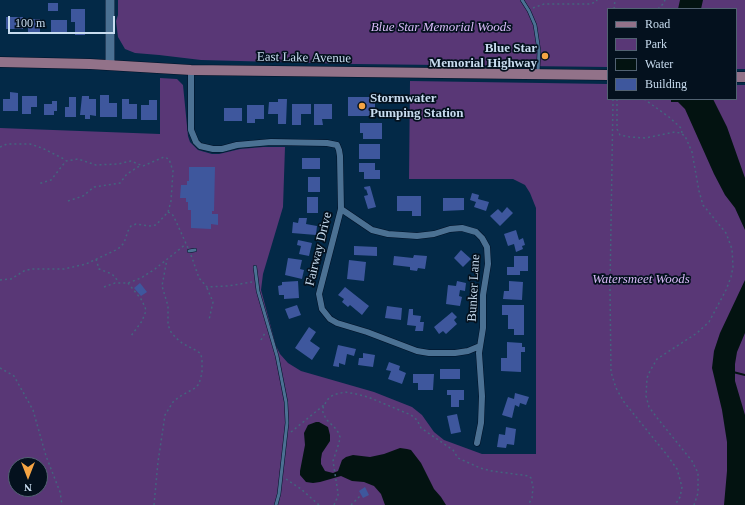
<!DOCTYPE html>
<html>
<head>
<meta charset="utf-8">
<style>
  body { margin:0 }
  #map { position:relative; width:745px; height:505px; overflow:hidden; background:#032947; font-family:Georgia,serif }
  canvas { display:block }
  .legend { position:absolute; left:607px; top:8px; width:130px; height:92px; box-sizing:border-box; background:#04111e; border:1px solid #526272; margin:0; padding:5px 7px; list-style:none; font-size:12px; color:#c8dcef }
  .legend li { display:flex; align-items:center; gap:8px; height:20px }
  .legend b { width:20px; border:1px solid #526272 }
  .north { position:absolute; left:8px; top:457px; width:40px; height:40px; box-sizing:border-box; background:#04111e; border:1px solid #526272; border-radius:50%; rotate:180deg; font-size:11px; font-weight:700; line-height:16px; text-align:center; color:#c8dcef }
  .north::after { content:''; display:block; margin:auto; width:14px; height:18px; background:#f4a444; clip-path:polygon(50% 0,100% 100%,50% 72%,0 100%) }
  .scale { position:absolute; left:8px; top:16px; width:107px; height:18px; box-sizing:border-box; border:2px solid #c8dcef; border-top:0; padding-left:5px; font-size:12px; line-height:14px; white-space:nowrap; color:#c8dcef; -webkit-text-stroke:3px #04111e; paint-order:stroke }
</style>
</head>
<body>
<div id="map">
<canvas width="745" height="505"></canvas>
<ul class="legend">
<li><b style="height:5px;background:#927289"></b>Road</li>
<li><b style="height:11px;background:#593776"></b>Park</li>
<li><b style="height:11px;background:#031311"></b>Water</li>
<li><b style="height:11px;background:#3e579d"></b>Building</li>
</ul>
<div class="north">N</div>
<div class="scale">100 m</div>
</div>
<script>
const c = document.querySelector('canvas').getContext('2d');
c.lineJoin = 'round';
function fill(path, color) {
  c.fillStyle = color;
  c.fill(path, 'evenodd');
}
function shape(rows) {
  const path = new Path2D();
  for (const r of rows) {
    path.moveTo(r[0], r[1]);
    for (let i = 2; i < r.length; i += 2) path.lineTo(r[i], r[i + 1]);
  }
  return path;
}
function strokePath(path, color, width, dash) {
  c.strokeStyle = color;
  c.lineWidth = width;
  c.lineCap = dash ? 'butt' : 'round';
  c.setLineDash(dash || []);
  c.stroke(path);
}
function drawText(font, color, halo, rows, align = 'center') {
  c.font = font + ' Georgia,serif';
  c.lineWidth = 3.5;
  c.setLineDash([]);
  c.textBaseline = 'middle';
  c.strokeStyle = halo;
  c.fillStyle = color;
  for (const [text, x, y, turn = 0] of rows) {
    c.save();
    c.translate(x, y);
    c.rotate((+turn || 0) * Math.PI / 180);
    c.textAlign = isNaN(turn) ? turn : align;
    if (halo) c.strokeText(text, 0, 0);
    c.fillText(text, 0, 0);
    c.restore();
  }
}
fill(shape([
  [118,0,745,0,745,69,736,69,736,9,608,9,608,67,354,64,201,60,159,55,135,53,125,49,118,37,116,21,118,15],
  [160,78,177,79,183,85,188,136,190,142,198,150,212,154,219,154,240,149,263,147,285,147,283,207,263,274,261,290,276,346,280,354,288,363,301,371,374,392,412,407,422,415,434,432,444,440,482,454,536,454,536,208,530,193,525,185,513,179,409,179,410,81,608,84,608,99,736,99,736,85,745,85,745,505,0,505,0,128,160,134],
  [16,465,40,465,40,489,16,489]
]), '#593776');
fill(shape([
  [680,0,703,0,701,9,678,9],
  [671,99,713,99,727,127,745,178,745,230,735,208,725,195,714,174,685,109,678,102,671,102],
  [745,280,745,333,737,352,735,364,735,381,745,415,745,505,724,505,727,471,727,442,722,410,712,368,714,351,720,333],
  [316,422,319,422,328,427,330,435,330,441,322,453,321,459,321,464,325,471,333,473,338,471,342,460,346,457,353,455,370,457,384,454,400,448,407,449,411,450,421,463,434,489,441,497,446,505,385,505,381,494,374,486,364,482,352,481,341,476,320,482,313,483,306,482,300,475,300,471,305,445,304,433,308,425]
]), '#031311');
strokePath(shape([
  [733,372,745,375]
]), '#031311', 2);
fill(shape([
  [48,3,58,3,58,11,48,11],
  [71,9,85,9,85,35,75,35,75,22,71,22],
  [6,17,23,17,23,29,6,29],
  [28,19,40,19,40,33,28,33],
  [51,20,67,20,67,34,51,34],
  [10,92,18,93,18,111,3,111,3,99,10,99],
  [100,95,109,95,109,103,117,103,117,117,100,117],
  [22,96,37,96,37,107,31,107,31,114,22,114],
  [82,96,89,96,89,99,96,99,96,116,90,115,90,119,85,119,85,115,80,115],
  [69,97,76,97,76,117,65,117,65,107,69,107],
  [348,97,375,97,375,116,348,116],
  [122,99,129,99,129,104,137,104,137,119,122,119],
  [278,99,287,99,286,124,278,124,278,114,268,114,269,102,278,102],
  [149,100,157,100,157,120,141,120,141,105,149,105],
  [52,101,57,101,57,111,54,111,54,115,44,115,44,104,52,104],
  [292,104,311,104,311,114,301,114,301,125,292,125],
  [314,104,332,104,332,119,322,119,323,125,314,125],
  [247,105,264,105,264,119,255,119,255,123,247,123],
  [224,108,242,108,242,121,224,121],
  [360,123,382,123,382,139,363,139,363,133,360,133],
  [359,144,380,144,380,159,359,159],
  [302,158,320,158,320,169,302,169],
  [359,163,375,163,375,170,380,170,380,179,364,179,364,172,359,172],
  [189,167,215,167,214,211,212,211,212,214,218,214,218,225,211,224,211,229,191,228,191,210,188,210,188,202,186,202,186,198,180,198,181,185,187,185,187,181,189,181],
  [308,177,320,177,320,192,308,192],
  [370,186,376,207,368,209,364,196,368,195,366,189,365,190,364,187],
  [472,193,479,195,478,199,489,202,486,211,474,207,476,202,470,200],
  [397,196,421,196,421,216,412,216,412,211,397,211],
  [307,197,318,197,318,213,307,213],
  [443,198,464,198,464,210,443,211],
  [507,207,513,213,500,226,490,216,498,209,502,213],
  [299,218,307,218,306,224,317,226,316,235,292,233,293,222,298,223],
  [516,230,519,240,523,238,525,245,522,246,523,249,516,252,514,244,508,246,504,234],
  [298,240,312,243,309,256,299,254,301,246,297,245],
  [354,246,377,247,377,256,354,255],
  [461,250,471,259,463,267,454,258],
  [414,255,427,256,425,269,418,268,417,271,410,270,410,267,393,265,394,256,413,258],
  [514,256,528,256,528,271,520,271,520,275,507,275,507,267,514,267],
  [288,258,302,260,300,269,304,270,302,279,285,275],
  [349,260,366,262,364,281,347,279],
  [298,281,299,298,284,299,284,295,279,295,278,286,282,285,282,282],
  [457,281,466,283,465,291,460,290,459,296,462,297,460,306,446,304,448,285,456,286],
  [509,281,523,282,522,300,503,299,504,291,509,291],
  [140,283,147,292,141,296,134,288],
  [345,287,369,306,362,315,350,305,348,307,342,302,344,299,338,295],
  [297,305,301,315,289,319,285,309],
  [502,305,524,305,524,335,514,335,514,329,508,329,508,315,502,315],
  [387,306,402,308,401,320,385,318],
  [409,309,413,309,413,315,421,316,420,322,424,322,423,331,415,331,416,326,407,325],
  [452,312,457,317,454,320,457,324,446,334,443,331,439,334,434,327],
  [309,327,316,332,310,341,320,348,312,360,295,348],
  [507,342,522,343,522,347,525,347,525,352,521,352,521,372,501,371,501,358,507,358],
  [338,345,356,349,354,356,347,354,345,365,339,363,339,367,333,366],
  [363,353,375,355,373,367,358,365,359,358,363,358],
  [389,362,400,366,399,370,406,373,402,384,388,379,391,371,386,370],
  [440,369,460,369,460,379,440,379],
  [413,374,434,374,433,390,418,390,418,383,413,383],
  [447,390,464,390,464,400,459,400,459,407,451,407,451,395,447,395],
  [515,393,529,397,526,405,520,403,519,407,515,405,512,418,502,415,508,397,514,399],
  [457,414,461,432,451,434,447,416],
  [506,427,516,429,514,445,507,444,506,448,497,447,499,434,505,435],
  [365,487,369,495,363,498,359,491]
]), '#3e579d');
const service = shape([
  [522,0,529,11,535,25,539,51,538,72],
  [189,251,195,250],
  [255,267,258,291,277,356,286,402,287,423,279,494,276,505]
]);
const minor = shape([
  [191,70,191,130,196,142,200,146,213,149,222,149,237,145,271,142,327,143,337,145,339,150,340,156,341,209,319,294,322,309,330,319,337,323,367,332,417,351,429,353,455,353,468,351,480,346],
  [341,209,372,230,388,234,417,236,434,234,450,229,462,228,476,232,482,238,487,247,488,264,483,295,483,328,479,353,482,396,481,423,477,443]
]);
const secondary = shape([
  [110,0,110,65]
]);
const primary = shape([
  [0,62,90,64,191,70,608,75],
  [736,77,745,77]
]);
strokePath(service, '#001126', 4);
strokePath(minor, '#001126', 7);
strokePath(secondary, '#001126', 10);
strokePath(primary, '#001126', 11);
strokePath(shape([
  [533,8,544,4,590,4,596,2,597,0],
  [614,9,615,0],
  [658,9,663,4,665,0],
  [613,99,610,288,611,372,616,388,624,402,667,455,677,469,682,487,680,497,675,505],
  [617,99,617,129,620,135,630,137,645,138,675,132,680,133,685,136,692,152,699,191,703,205,726,233,732,249,733,267,731,277,726,290,709,322,697,333,657,359,650,371,647,378,646,396,649,407,658,419,692,461,698,473,698,493,694,505],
  [644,99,669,117,681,128,682,133],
  [0,147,7,144,30,144,42,148,66,160],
  [68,201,83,196,94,187,120,183,127,174,141,165],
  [168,212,172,214,174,217,188,248],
  [191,255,199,278,207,287,228,286,252,282],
  [96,259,99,269,112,274,119,282],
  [0,280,11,279,24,271,31,269,64,269,86,264,118,249,124,243,128,231,131,226,136,224,150,226,156,225,168,212,171,201,173,171,169,159,164,157,143,166,131,161,118,164,96,165,78,159,66,161,51,180,38,184],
  [128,283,141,299,145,307,146,311,142,321,131,336],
  [104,287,115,283,128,283,141,278,155,269,186,244],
  [207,288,213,302,209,320],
  [261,340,265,333],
  [0,368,14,376,33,410,46,456,60,492,62,505],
  [291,432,324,405],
  [286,479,301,489,319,505],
  [154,505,158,462,165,415,173,402,179,397,195,388,199,384,202,373,202,361,201,354,197,351,182,343,176,338,171,332,168,325,168,306,162,286,167,259],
  [334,505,338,496,338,493,333,461,339,443,340,437,338,432,335,428,326,419,322,410,327,400,333,395,345,392,356,394,368,397,411,415,417,420,421,428,453,450,458,458,480,468,492,471,529,476,531,478,533,487,532,498,528,505],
  [351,505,361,495]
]), '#44647e', 1.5, [2, 3]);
strokePath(service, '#4b7193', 3);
strokePath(minor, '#4b7193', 6);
strokePath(secondary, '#4b7193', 9);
strokePath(primary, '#927289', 10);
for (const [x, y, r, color] of [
  [545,56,4,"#f4a444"],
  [362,106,4,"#f4a444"]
]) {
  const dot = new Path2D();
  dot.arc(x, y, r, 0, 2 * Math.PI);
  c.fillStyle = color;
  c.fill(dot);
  strokePath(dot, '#04111e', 1.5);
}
drawText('italic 13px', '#d8baf6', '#04111e', [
  ["Blue Star Memorial Woods",441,28],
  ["Watersmeet Woods",641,280]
]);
drawText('bold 13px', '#c8dcef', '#04111e', [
  ["Blue Star",537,49],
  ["Memorial Highway",537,64],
  ["Stormwater",370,99,"left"],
  ["Pumping Station",370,114,"left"]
], 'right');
drawText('13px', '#c8dcef', '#04111e', [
  ["East Lake Avenue",304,58,1],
  ["Fairway Drive",319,249,-76],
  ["Bunker Lane",474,288,-87]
]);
</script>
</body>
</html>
